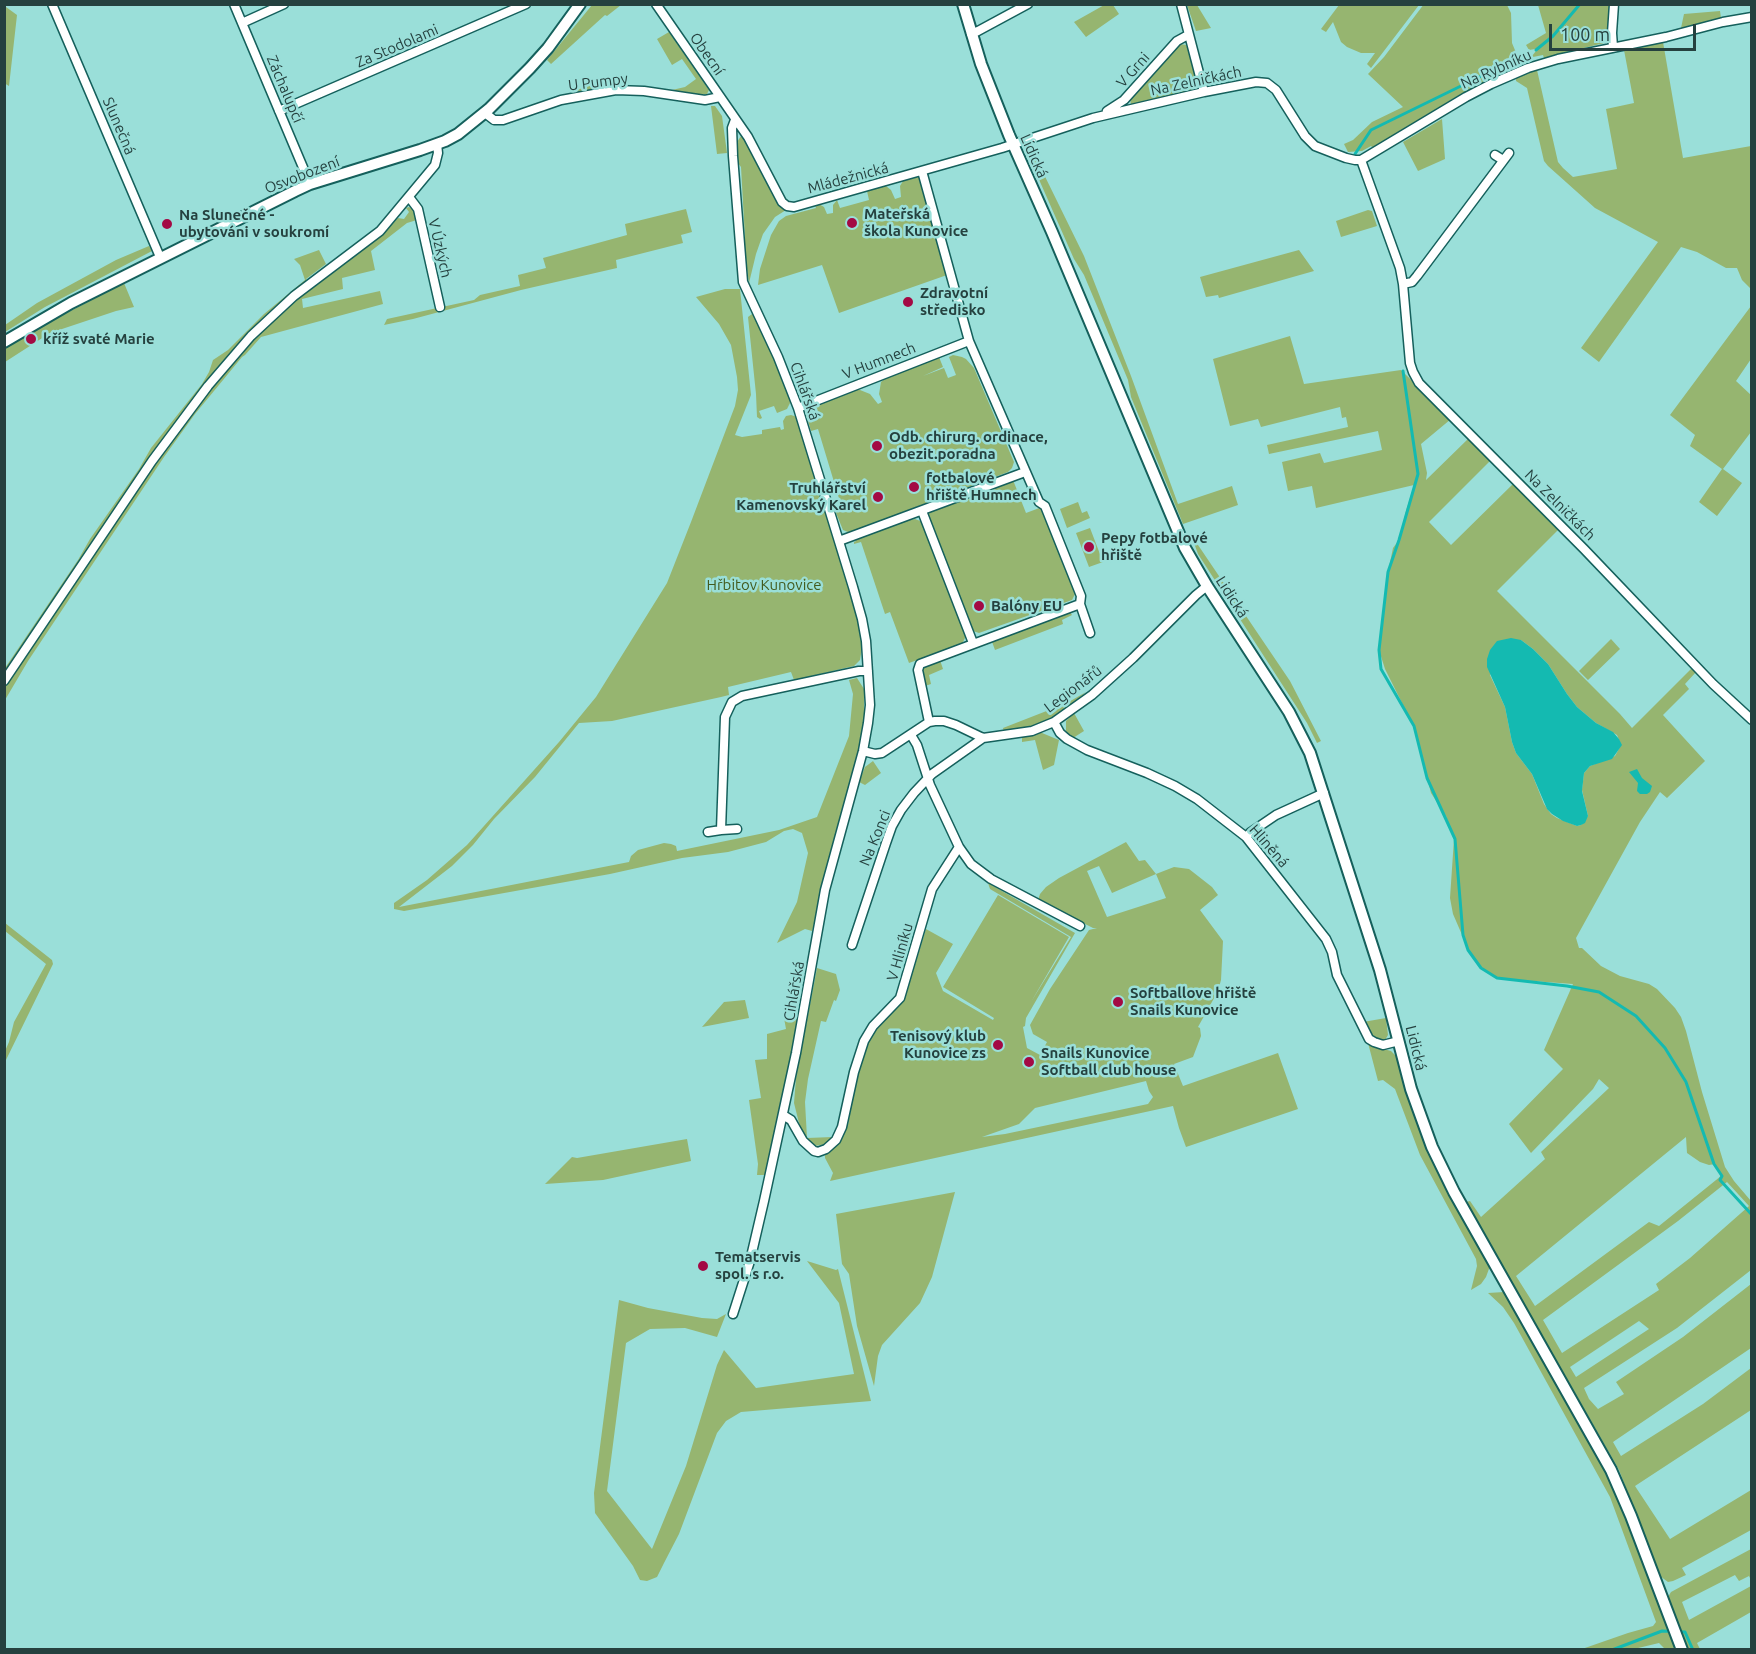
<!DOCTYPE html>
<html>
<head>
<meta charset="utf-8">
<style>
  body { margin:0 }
  #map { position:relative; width:1756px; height:1654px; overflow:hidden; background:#9adfd9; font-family:Ubuntu,sans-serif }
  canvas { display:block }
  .frame { position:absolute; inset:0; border:6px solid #25413f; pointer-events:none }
  .scale { position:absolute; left:1549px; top:24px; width:147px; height:27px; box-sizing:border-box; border:3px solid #25413f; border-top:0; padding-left:8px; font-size:18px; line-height:21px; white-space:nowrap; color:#25413f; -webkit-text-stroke:4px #9adfd9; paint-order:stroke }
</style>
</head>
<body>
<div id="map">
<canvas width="1756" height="1654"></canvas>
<div class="frame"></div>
<div class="scale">100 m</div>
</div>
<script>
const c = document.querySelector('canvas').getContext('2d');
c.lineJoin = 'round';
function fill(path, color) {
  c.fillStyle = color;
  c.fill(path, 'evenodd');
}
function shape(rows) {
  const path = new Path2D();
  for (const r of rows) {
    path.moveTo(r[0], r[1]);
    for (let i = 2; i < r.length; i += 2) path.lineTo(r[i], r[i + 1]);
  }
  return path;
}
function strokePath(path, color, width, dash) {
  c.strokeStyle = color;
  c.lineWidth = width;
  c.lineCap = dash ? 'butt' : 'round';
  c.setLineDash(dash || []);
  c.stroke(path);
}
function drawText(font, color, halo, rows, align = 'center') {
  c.font = font + ' Ubuntu,sans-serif';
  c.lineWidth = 5;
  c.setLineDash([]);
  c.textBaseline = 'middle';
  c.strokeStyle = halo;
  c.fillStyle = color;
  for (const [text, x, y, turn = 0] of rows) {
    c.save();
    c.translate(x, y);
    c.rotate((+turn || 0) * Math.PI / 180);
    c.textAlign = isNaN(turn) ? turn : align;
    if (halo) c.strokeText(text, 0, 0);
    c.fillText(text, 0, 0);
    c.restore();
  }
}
fill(shape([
  [1106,4,1113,5,1119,14,1086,37,1074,22],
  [1424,4,1507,5,1511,13,1512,43,1517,55,1510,61,1512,69,1492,78,1456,97,1373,148,1371,146,1362,151,1348,152,1344,144,1353,140,1372,122,1403,107,1368,74,1384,57],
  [592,5,621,5,607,16,605,15,551,64,547,60],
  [1187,5,1197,5,1211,28,1196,31],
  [1339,5,1339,4,1419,5,1371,68,1367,64,1375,53,1361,53,1347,47,1341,42,1333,22,1326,32,1321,29],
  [1538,5,1612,5,1610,28,1603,34,1604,43,1544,58,1543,55,1533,57,1532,56,1536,51,1535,49,1529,50,1526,45,1546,33],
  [6,7,17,15,9,86,4,83,4,9],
  [1720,11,1721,18,1681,28,1684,14],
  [669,32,709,90,707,94,687,94,672,91,672,90,685,87,696,79,682,59,672,65,657,39],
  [1663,42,1683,158,1751,146,1751,289,1742,280,1737,268,1726,268,1697,252,1681,247,1599,362,1581,348,1658,242,1595,208,1548,166,1544,161,1527,88,1516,81,1516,78,1537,70,1558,162,1563,168,1573,177,1617,169,1606,109,1634,103,1624,50],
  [1180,44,1186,45,1190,54,1197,81,1196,88,1192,91,1132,106,1131,105,1130,99],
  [612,77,618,78,621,77,624,87,574,95,572,92,596,83,597,85],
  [711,106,715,106,722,116,727,153,717,154],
  [1442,119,1445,159,1418,171,1403,142],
  [741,136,745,137,780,206,786,210,775,217,763,234,756,254,749,283,743,239,745,238,741,167,738,163,737,142],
  [1026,150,1032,150,1084,256,1131,376,1178,504,1232,486,1238,505,1183,524,1131,397,1128,380,1084,275,1074,259],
  [919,177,947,275,839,313,822,265,758,285,760,269,771,235,779,221,786,216,816,208,815,205,819,204,824,207,827,214,833,213,833,205,837,200,840,208,869,200,867,191,886,186,891,190,895,199,901,197,900,186,903,181],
  [409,207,414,210,417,220,407,223,371,251,375,270,342,278,343,289,302,299,303,308,380,291,383,304,261,337,245,355,242,357,195,414,164,457,28,661,5,700,5,668,78,560,90,539,139,469,151,448,202,384,209,372,213,360,228,350,264,314,305,280,300,265,294,259,319,250,326,264,306,279,311,288,368,246,384,233,398,218,404,219,409,212,406,208],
  [686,209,692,232,681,235,683,243,616,260,617,268,521,290,413,319,384,325,387,319,474,300,480,295,520,286,518,275,546,268,543,258,627,235,625,224],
  [1368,210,1372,211,1377,226,1341,237,1336,221],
  [149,246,152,251,45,307,5,332,5,325,37,303,116,260],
  [1299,250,1314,271,1219,298,1218,295,1206,297,1200,277],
  [124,283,134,307,116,311,50,333,5,362,5,348,38,328],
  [725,289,740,289,751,395,735,435,742,437,762,434,762,430,780,427,781,430,784,429,783,421,786,416,791,415,797,417,801,425,858,622,862,648,860,660,854,666,794,680,791,672,728,687,729,695,721,697,612,721,579,723,535,777,494,819,473,845,452,866,399,907,629,862,631,856,638,850,664,843,671,844,676,846,677,851,779,830,817,817,849,736,853,694,849,680,857,678,864,689,864,719,856,762,812,931,805,929,777,943,797,902,808,853,802,833,793,829,784,831,766,842,728,852,682,858,610,874,404,911,394,909,394,903,427,880,467,845,559,742,596,697,667,583,691,522,735,406,738,390,737,377,731,345,719,324,696,297],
  [1751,306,1751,359,1736,381,1751,395,1751,432,1723,469,1742,483,1717,516,1699,502,1722,469,1690,446,1695,435,1670,415],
  [752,314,754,315,762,331,791,401,787,409,777,413,774,406,759,411,762,418,760,419,757,417,756,394,748,317],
  [1290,336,1304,384,1401,370,1451,419,1421,444,1427,473,1426,480,1469,438,1491,460,1429,522,1451,545,1514,483,1560,528,1497,591,1620,714,1632,728,1693,667,1696,672,1685,684,1689,689,1663,715,1705,761,1667,798,1660,792,1640,822,1576,938,1579,948,1582,948,1601,966,1620,976,1649,984,1657,989,1675,1008,1681,1017,1686,1031,1702,1092,1725,1167,1734,1181,1751,1201,1751,1270,1677,1328,1584,1388,1589,1399,1598,1409,1624,1394,1616,1382,1683,1337,1751,1284,1751,1348,1613,1442,1621,1456,1703,1404,1751,1368,1751,1410,1635,1486,1670,1539,1751,1490,1751,1530,1682,1568,1686,1575,1673,1581,1668,1582,1660,1576,1619,1470,1466,1202,1470,1201,1481,1217,1545,1159,1541,1152,1609,1088,1599,1079,1593,1089,1531,1153,1509,1124,1563,1069,1544,1050,1573,984,1505,979,1494,977,1483,970,1469,951,1453,914,1450,898,1454,839,1446,816,1431,793,1414,727,1385,669,1379,650,1388,572,1393,548,1399,540,1406,511,1414,485,1316,508,1312,486,1288,491,1282,462,1320,453,1324,463,1382,450,1378,431,1269,454,1267,445,1348,427,1346,417,1342,418,1340,407,1261,427,1258,419,1230,426,1213,359],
  [1521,640,1533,649,1548,664,1567,694,1577,707,1596,723,1617,735,1621,745,1615,756,1590,766,1584,773,1582,790,1588,816,1581,825,1577,826,1557,818,1551,814,1544,804,1532,774,1516,753,1512,742,1505,707,1490,675],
  [1686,1137,1687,1153,1700,1162,1709,1165,1715,1164,1721,1176,1659,1226,1649,1222,1535,1306,1516,1276],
  [1727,1182,1749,1206,1690,1258,1656,1284,1659,1290,1562,1353,1543,1320,1678,1221],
  [1639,1321,1649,1329,1576,1377,1570,1367],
  [953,355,962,357,966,359,974,368,1014,462,1012,468,1008,472,856,530,848,532,843,530,834,508,841,505,818,429,811,431,806,414,809,407,855,388,870,394,878,404,882,402,879,394,881,382,887,377,939,357,943,367,923,376,944,368,948,378,956,375,949,357],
  [1013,480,1026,513,1042,507,1075,594,1072,600,979,633,973,631,969,624,928,516,930,511],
  [1078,502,1082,513,1087,511,1090,518,1067,528,1060,509],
  [915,519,923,522,966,636,962,644,909,663,890,612,885,614,861,542,854,544,854,542,856,541,856,539,902,522],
  [1090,528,1103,562,1089,567,1076,533],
  [1196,542,1290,681,1321,741,1317,743,1307,723,1198,554,1194,543],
  [1070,612,1072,615,1062,620,1063,624,995,650,991,639],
  [1611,639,1620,649,1588,680,1579,671],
  [940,660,943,669,929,675,931,684,925,686,922,669,924,666],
  [1086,692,1064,711,1052,719,1029,728,1004,732,1003,728,1067,703],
  [1074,713,1084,731,1073,738,1066,731,1066,721],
  [1037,733,1042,733,1059,740,1054,765,1043,770,1035,740,1022,742,1022,737],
  [873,761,881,773,865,785,859,782,865,767],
  [1126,842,1139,861,1145,860,1156,874,1174,867,1189,869,1212,887,1218,895,1200,910,1223,941,1221,980,1218,991,1198,1027,1200,1028,1201,1036,1193,1057,1174,1064,1183,1086,1278,1053,1298,1109,1186,1147,1179,1128,1173,1106,830,1181,833,1173,825,1158,825,1155,840,1140,845,1125,848,1125,858,1070,870,1038,881,1021,894,1011,905,997,926,929,953,944,936,973,943,991,993,1020,994,1018,943,987,998,895,1069,937,1031,1002,1071,937,990,889,988,883,1075,933,1026,1018,1025,1026,1023,1027,1027,1048,1040,1055,1047,1042,1033,1034,1030,1025,1050,989,1089,930,1097,928,1093,928,1038,900,1040,894,1046,887,1059,878],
  [1099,866,1112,893,1156,874,1166,898,1107,917,1087,871],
  [1146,1081,1149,1091,1153,1097,1148,1104,1005,1134,982,1137,1019,1124,1035,1108],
  [5,923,52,960,53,964,5,1062,5,1051,9,1042,14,1022,46,964,5,931],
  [817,968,836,974,840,990,836,1001,834,1000,826,1022,821,1021,808,1079,805,1102,807,1138,833,1137,833,1140,826,1144,815,1146,810,1144,801,1131,794,1103,796,1078],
  [745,1000,749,1018,702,1027,724,1002],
  [784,1018,798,1018,783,1098,765,1175,757,1175,758,1164,749,1100,761,1098,755,1060,767,1059,767,1034,786,1029],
  [1386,1018,1388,1035,1385,1040,1381,1041,1372,1036,1363,1022],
  [1368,1043,1376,1047,1391,1051,1396,1056,1408,1098,1425,1146,1442,1180,1490,1266,1486,1277,1481,1284,1471,1290,1477,1266,1476,1259,1420,1155,1395,1089,1383,1080,1378,1081],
  [687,1139,691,1161,603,1180,545,1184,572,1157,577,1158],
  [955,1192,932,1277,920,1303,882,1345,878,1356,874,1386,857,1326,849,1274,842,1264,836,1214],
  [807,1261,836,1270,838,1269,871,1401,741,1412,726,1421,717,1433,679,1534,664,1563,657,1577,647,1581,640,1580,633,1566,595,1513,594,1493,619,1300,648,1308,702,1318,717,1319,726,1314,717,1337,685,1328,650,1329,626,1343,607,1491,652,1549,686,1466,717,1365,724,1350,756,1388,854,1374,839,1303],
  [1504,1292,1599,1456,1621,1501,1675,1649,1665,1649,1659,1643,1634,1649,1582,1649,1628,1633,1653,1626,1656,1622,1610,1497,1514,1323,1503,1307,1488,1293],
  [1751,1549,1751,1580,1749,1576,1739,1581,1735,1575,1682,1602,1689,1620,1751,1586,1751,1612,1697,1643,1700,1649,1688,1649,1668,1597,1671,1592]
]), '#96b570');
fill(shape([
  [1511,638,1521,640,1533,649,1548,664,1567,694,1577,707,1596,723,1613,732,1619,739,1622,745,1612,759,1590,766,1584,773,1582,791,1588,816,1585,823,1581,825,1577,826,1563,821,1552,814,1547,809,1532,774,1516,753,1512,742,1505,707,1487,667,1487,659,1490,650,1497,641],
  [1637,769,1642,778,1652,786,1650,792,1647,794,1640,794,1637,791,1638,783,1629,772]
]), '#14bab1');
strokePath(shape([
  [1536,50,1553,36,1580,4],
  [1355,154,1371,130,1510,62],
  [1403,371,1418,474,1399,540,1388,572,1379,650,1381,669,1414,726,1427,778,1455,839,1463,935,1468,950,1481,968,1497,978,1567,986,1599,992,1636,1016,1665,1048,1686,1082,1714,1164,1722,1176,1720,1180,1752,1215],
  [1612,1650,1662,1631,1685,1632,1693,1650]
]), '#14bab1', 3);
const street = shape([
  [52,4,160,257],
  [234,4,310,184],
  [656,4,748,137,782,202,787,206,794,207,1002,148,1093,118,1204,92,1256,82,1267,83,1276,90,1305,136,1315,146,1346,158,1355,160,1361,160,1466,97,1491,84,1528,68,1558,59,1666,37,1723,22,1752,17],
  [1181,4,1204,92],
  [242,23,284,4],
  [971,34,978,31,1028,4],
  [1613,47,1612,33,1614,4],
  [279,111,526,4],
  [1107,111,1124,100,1177,41,1188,35],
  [485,113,494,120,503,120,561,100,616,90,644,91,705,100,720,97],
  [1495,155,1503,160],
  [1361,160,1400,268,1403,284,1410,363,1413,372,1419,383,1584,549,1713,684,1752,720],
  [922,171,969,341,1039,502,1045,506,1081,596,1080,604,1090,633],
  [409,197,418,209,440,307],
  [1403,284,1412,282,1417,276,1509,153],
  [798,408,969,341],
  [922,511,973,643],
  [839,541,1025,472],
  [4,681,152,461,208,386,251,336,294,296,380,231,435,165,438,153,437,144],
  [929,722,918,670,920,664,1080,604],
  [1054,722,1060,733,1067,739,1087,750,1147,773,1175,786,1197,799,1246,837,1326,939,1332,952,1337,975,1369,1039,1374,1042,1383,1045,1399,1041],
  [911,735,917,745,930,785,959,847,971,864,991,879,1080,926],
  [863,751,875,754,882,753,929,722,935,721,944,721,956,725,983,738,1032,731,1054,722,1092,695,1133,658,1196,595,1207,586],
  [721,830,737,829],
  [708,832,721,830,725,717,732,702,742,696,859,671,868,671],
  [1246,837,1251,832,1276,815,1324,793],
  [852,945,886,843,892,826,901,810,914,793,932,774,983,738],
  [783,1115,791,1120,803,1141,814,1151,818,1152,826,1149,836,1140,842,1127,854,1072,864,1041,873,1026,900,998,932,889,959,847],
  [733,1314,750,1261,764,1201,796,1053,825,890,863,751,868,723,870,705,866,641,862,619,853,587,798,408,778,357,743,282,733,156,732,128,735,120]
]);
const secondary = shape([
  [963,4,981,64,1009,135,1052,232,1185,548,1207,586,1289,712,1310,753,1380,970,1411,1089,1432,1147,1454,1192,1611,1470,1631,1516,1682,1650],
  [4,342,71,303,295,191,310,184,420,150,445,141,458,134,489,109,530,68,548,48,580,4]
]);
strokePath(street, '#15605c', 11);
strokePath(secondary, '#15605c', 14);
strokePath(street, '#fff', 8);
strokePath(secondary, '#fff', 10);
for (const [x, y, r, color] of [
  [852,223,6,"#a30a44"],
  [167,224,6,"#a30a44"],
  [908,302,6,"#a30a44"],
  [31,339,6,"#a30a44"],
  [877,446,6,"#a30a44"],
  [914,487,6,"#a30a44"],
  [878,497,6,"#a30a44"],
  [1089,547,6,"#a30a44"],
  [979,606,6,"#a30a44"],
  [1118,1002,6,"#a30a44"],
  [998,1045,6,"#a30a44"],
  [1029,1062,6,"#a30a44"],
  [703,1266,6,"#a30a44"]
]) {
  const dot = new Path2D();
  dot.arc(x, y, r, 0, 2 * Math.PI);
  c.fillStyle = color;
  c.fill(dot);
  strokePath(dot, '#9adfd9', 2);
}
drawText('15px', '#25413f', '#9adfd9', [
  ["Za Stodolami",397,46,-23],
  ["Obecní",707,54,55],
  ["Na Rybníku",1496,69,-24],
  ["V Grni",1133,70,-48],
  ["Na Zelničkách",1196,81,-12],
  ["U Pumpy",598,82,-7],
  ["Záchalupčí",285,89,67],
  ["Slunečná",119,126,67],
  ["Lidická",1034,156,66],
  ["Osvobození",302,175,-21],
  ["Mládežnická",848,178,-15],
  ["V Úzkých",440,248,77],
  ["V Humnech",879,361,-21],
  ["Cihlářská",805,391,70],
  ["Na Zelničkách",1560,505,45],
  ["Lidická",1232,597,57],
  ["Legionářů",1073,689,-37],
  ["Na Konci",875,838,-68],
  ["Hliněná",1269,846,49],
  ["V Hliníku",900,952,-74],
  ["Cihlářská",794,991,-80],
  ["Lidická",1416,1048,76]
]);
drawText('bold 15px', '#25413f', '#9adfd9', [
  ["Mateřská",864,214],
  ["škola Kunovice",864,231],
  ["Na Slunečné -",179,215],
  ["ubytováni v soukromí",179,232],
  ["Zdravotní",920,293],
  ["středisko",920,310],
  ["kříž svaté Marie",43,339],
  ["Odb. chirurg. ordinace,",889,437],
  ["obezit.poradna",889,454],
  ["fotbalové",926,478],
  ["hřiště Humnech",926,495],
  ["Truhlářství",866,488,"right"],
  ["Kamenovský Karel",866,505,"right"],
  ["Pepy fotbalové",1101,538],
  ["hřiště",1101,555],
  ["Balóny EU",991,606],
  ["Softballove hřiště",1130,993],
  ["Snails Kunovice",1130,1010],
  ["Tenisový klub",986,1036,"right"],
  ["Kunovice zs",986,1053,"right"],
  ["Snails Kunovice",1041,1053],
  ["Softball club house",1041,1070],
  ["Tematservis",715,1257],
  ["spol. s r.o.",715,1274]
], 'left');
drawText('15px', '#435b1f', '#9adfd9', [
  ["Hřbitov Kunovice",764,585]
]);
</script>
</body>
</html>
